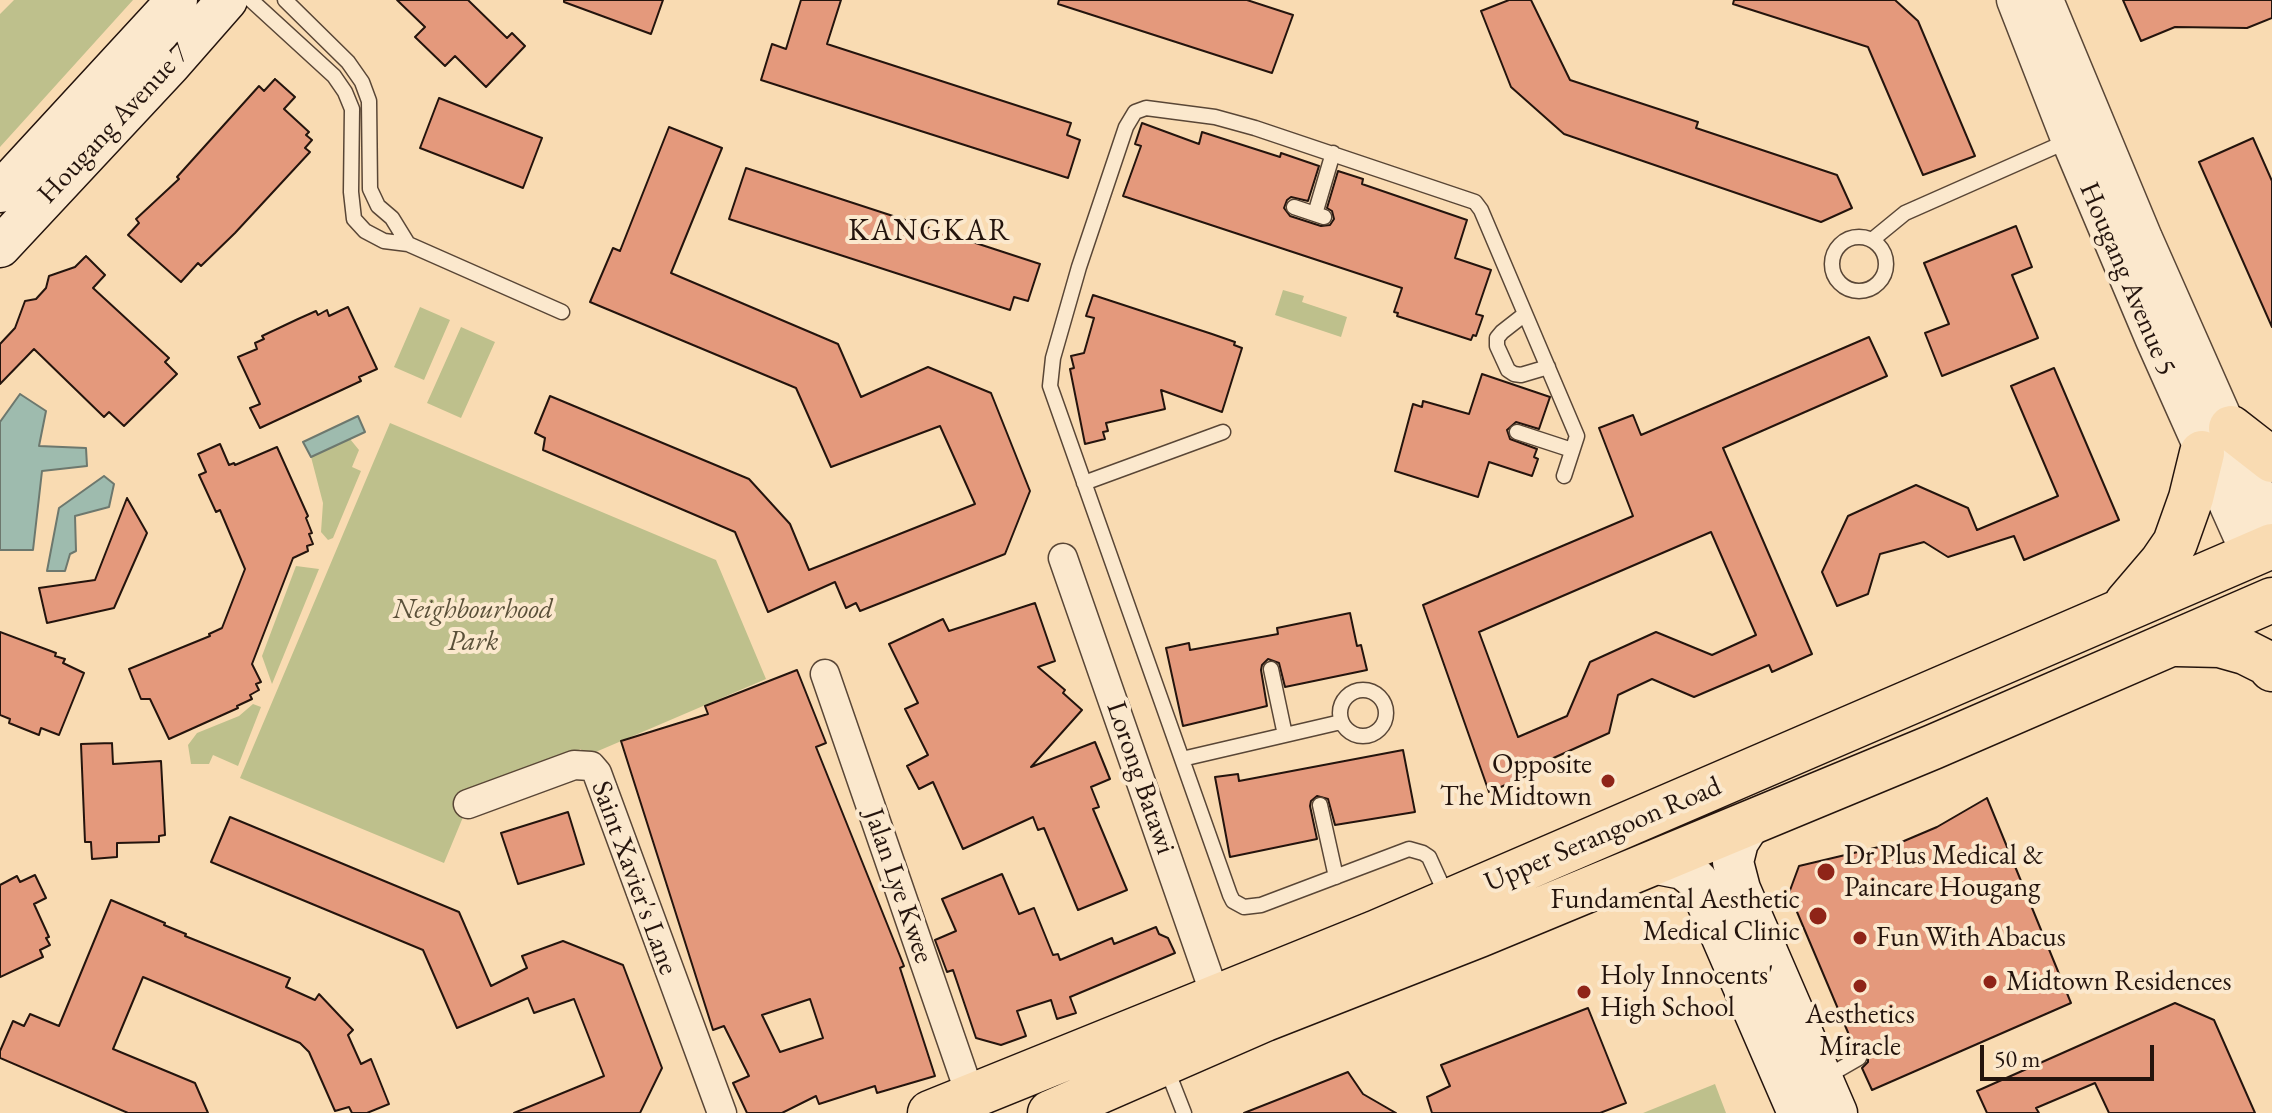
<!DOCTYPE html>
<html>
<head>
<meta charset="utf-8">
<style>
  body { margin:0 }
  #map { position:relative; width:2272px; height:1113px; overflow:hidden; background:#f9dbb2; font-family:"EB Garamond",serif }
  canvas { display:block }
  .scale { position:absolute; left:1980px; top:1045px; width:174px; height:36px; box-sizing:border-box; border:4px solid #24140d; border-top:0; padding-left:10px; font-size:24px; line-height:28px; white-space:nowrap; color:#24140d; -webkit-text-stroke:6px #fbe8cd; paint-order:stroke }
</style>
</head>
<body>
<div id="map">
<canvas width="2272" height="1113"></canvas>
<div class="scale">50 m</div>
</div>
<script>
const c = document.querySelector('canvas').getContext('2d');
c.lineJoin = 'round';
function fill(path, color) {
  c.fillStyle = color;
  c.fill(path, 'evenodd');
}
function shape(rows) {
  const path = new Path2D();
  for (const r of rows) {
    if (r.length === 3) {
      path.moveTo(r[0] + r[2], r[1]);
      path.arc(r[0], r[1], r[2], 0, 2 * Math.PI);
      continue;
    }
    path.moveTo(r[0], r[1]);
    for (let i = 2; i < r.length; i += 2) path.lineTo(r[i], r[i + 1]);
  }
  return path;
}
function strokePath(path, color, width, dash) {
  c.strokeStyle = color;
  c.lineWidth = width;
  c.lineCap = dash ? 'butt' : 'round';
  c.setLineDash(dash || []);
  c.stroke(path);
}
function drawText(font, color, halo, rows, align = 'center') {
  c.font = font + ' "EB Garamond",serif';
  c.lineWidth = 8;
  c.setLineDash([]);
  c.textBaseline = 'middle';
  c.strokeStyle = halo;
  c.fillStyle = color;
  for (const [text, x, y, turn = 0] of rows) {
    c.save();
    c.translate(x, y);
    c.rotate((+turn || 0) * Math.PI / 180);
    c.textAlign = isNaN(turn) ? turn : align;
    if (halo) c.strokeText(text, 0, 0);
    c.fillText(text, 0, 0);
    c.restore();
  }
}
fill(shape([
  [14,0,133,0,0,147,0,14],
  [1283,290,1304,296,1302,302,1347,317,1341,337,1275,315],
  [420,307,450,320,424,380,394,367],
  [461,327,495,342,461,418,427,403],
  [390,423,716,560,766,679,584,757,581,749,473,793,444,863,240,778],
  [350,439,359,450,352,467,361,471,333,538,328,540,321,532,323,503,311,457],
  [296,566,319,569,272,684,262,656],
  [253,704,261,707,238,766,213,755,209,764,191,764,188,745,197,733,239,716],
  [1715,1084,1726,1113,1643,1113]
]), '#bec08c');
const water = shape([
  [20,394,46,411,39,446,86,448,87,466,42,471,33,550,0,550,0,422,20,394],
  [358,416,365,432,311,457,303,442,358,416],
  [104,476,114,484,109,507,75,516,76,551,70,554,65,571,47,571,59,508,104,476]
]);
fill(water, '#9ebbae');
strokePath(water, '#6d786e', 2);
const building = shape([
  [397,0,468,0,507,38,512,33,525,46,486,87,455,56,445,66,415,37,425,27,397,0],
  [564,0,663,0,651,34,564,2,564,0],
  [801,0,841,0,827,44,1071,123,1067,135,1080,140,1068,178,761,80,772,44,786,49,801,0],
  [1059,0,1247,0,1293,15,1272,73,1058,4,1059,0],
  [1509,0,1531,0,1570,80,1698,122,1696,128,1837,175,1852,208,1821,222,1564,134,1511,87,1481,11,1509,0],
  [1734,0,1895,0,1918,21,1975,156,1923,175,1868,47,1733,4,1734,0],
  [2123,0,2272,0,2272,18,2247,28,2175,27,2141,41,2123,0],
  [275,79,295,97,284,109,309,132,306,135,312,140,305,148,310,152,235,233,201,266,198,263,181,282,128,235,139,223,136,219,179,179,177,177,259,86,264,91,275,79],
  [439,98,542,138,523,188,420,148,439,98],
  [1142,123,1199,144,1202,132,1280,157,1281,153,1319,166,1308,201,1291,197,1287,200,1284,208,1290,216,1321,226,1330,225,1334,219,1332,211,1327,208,1338,171,1363,179,1362,184,1467,220,1455,258,1491,270,1476,314,1483,316,1476,336,1473,335,1471,340,1397,316,1398,313,1394,312,1402,288,1123,196,1141,146,1135,144,1142,123],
  [669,127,722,148,671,273,838,344,861,397,928,367,991,393,1030,491,1005,554,860,611,856,603,846,608,835,582,768,612,735,532,543,450,545,438,535,433,550,396,749,479,790,524,809,570,975,504,940,426,831,467,796,388,590,302,613,248,620,251,669,127],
  [2253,138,2272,181,2272,327,2199,162,2253,138],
  [746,168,1040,264,1028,301,1014,297,1010,310,729,219,746,168],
  [2016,226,2032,267,2012,275,2038,338,1942,376,1925,333,1949,324,1924,263,2016,226],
  [86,256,105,275,93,288,169,358,165,362,177,374,124,426,109,412,104,417,34,349,0,384,0,344,15,328,25,301,36,299,46,288,49,276,75,267,86,256],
  [1093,295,1212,334,1235,342,1234,345,1242,348,1222,412,1161,390,1165,409,1106,423,1108,431,1103,432,1105,439,1085,444,1070,369,1074,368,1071,356,1084,353,1094,318,1086,316,1093,295],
  [348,307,377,369,359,377,361,381,260,428,250,408,260,404,238,357,257,349,255,343,264,339,262,336,298,319,316,311,318,315,327,310,329,316,348,307],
  [1869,337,1887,376,1723,448,1812,654,1772,672,1769,665,1694,697,1652,679,1618,695,1609,733,1529,769,1531,774,1489,792,1423,605,1633,516,1599,428,1633,415,1641,435,1869,337],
  [1711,532,1756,635,1712,655,1656,632,1590,662,1567,716,1518,737,1479,632,1711,532],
  [2054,368,2119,520,2024,560,2014,536,1948,557,1924,542,1880,554,1868,594,1837,606,1822,572,1848,516,1916,485,1968,508,1977,530,2058,496,2011,386,2054,368],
  [1482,374,1550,397,1539,429,1516,422,1507,430,1510,439,1537,449,1534,457,1538,459,1532,476,1489,462,1478,497,1395,471,1413,404,1422,407,1423,401,1469,414,1482,374],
  [220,444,229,465,234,463,235,465,277,447,308,516,306,518,312,533,309,534,313,544,307,546,308,551,293,558,252,664,261,682,256,684,259,690,250,695,252,699,237,706,238,708,169,739,150,699,141,699,129,669,210,636,209,634,222,628,245,569,220,510,216,512,199,475,206,472,198,454,220,444],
  [127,498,147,533,114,608,47,623,39,588,95,580,127,498],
  [1035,603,1055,661,1038,667,1065,690,1063,693,1082,710,1031,767,1095,742,1110,779,1091,787,1099,807,1093,809,1127,890,1078,910,1044,828,1038,830,1033,817,963,849,933,782,919,789,907,766,928,755,905,709,918,703,889,644,943,619,949,631,1035,603],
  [1350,613,1357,646,1361,645,1367,670,1285,687,1279,663,1268,659,1262,665,1261,670,1267,706,1183,726,1166,648,1189,643,1190,650,1278,634,1277,628,1350,613],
  [0,632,56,653,55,656,65,659,63,663,84,673,59,735,41,728,39,735,9,723,10,719,0,715,0,632],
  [797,670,826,743,816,747,904,966,900,968,935,1076,877,1093,875,1086,819,1104,816,1096,782,1113,747,1113,733,1083,749,1076,724,1026,713,1030,621,741,708,714,705,706,797,670],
  [810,999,823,1038,780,1052,762,1015,810,999],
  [112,743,113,764,161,761,165,835,159,836,159,842,117,843,117,857,92,859,91,842,85,842,81,744,112,743],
  [1403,750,1415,812,1335,825,1328,799,1317,796,1311,801,1310,806,1317,839,1230,857,1215,777,1238,774,1239,781,1403,750],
  [1987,798,2071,1003,1872,1090,1862,1068,1868,1062,1868,1054,1863,1049,1855,1049,1789,893,1799,866,1904,841,1937,827,1987,798],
  [568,812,584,864,518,884,501,833,568,812],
  [230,817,459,912,491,986,527,968,522,956,563,941,623,965,662,1068,640,1113,514,1113,604,1076,574,999,534,1013,528,998,457,1028,423,950,211,862,230,817],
  [1002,874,1019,914,1034,908,1053,955,1058,954,1060,960,1112,938,1114,944,1156,927,1159,934,1168,938,1175,953,1070,997,1076,1013,1057,1019,1051,1000,1017,1011,1026,1036,1001,1045,976,1038,953,970,947,972,935,940,956,931,942,899,1002,874],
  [35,875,46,898,34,904,49,937,46,938,50,945,40,950,43,957,0,977,0,885,17,876,20,882,35,875],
  [111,900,165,923,164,925,186,934,185,936,290,978,286,987,315,1000,319,994,353,1030,348,1035,361,1064,371,1059,389,1104,367,1113,352,1113,349,1107,335,1111,309,1052,300,1043,143,977,113,1049,195,1083,208,1113,128,1113,0,1058,0,1051,13,1021,24,1026,30,1014,59,1026,111,900],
  [2175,1003,2214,1020,2255,1113,2109,1113,2095,1083,2036,1108,2039,1113,1987,1113,1977,1091,2175,1003],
  [1588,1008,1626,1103,1600,1113,1432,1113,1427,1097,1450,1086,1441,1065,1588,1008],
  [1348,1072,1363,1094,1396,1113,1244,1113,1348,1072]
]);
fill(building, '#e4997c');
strokePath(building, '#24140d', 2);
const service = shape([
  [251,0,334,76,345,92,352,109,351,192,354,219,365,231,384,241,408,244,562,312],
  [285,0,348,62,362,82,369,101,370,189,378,206,392,218,408,244],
  [1294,207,1324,217],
  [1315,214,1333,153],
  [1859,264,27],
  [1872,240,1905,213,2070,140],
  [1525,314,1502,332,1497,338,1497,346,1508,370,1514,374,1521,375,1548,367],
  [1517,432,1572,450],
  [1084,483,1223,432],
  [1271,669,1285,735],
  [1363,713,23],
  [1182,759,1341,722],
  [1320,805,1336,877],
  [1448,899,1429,857,1423,853,1409,849,1261,905,1244,907,1233,901,1230,895,1050,386,1053,358,1079,267,1126,127,1135,112,1146,108,1215,117,1255,128,1475,202,1481,210,1577,436,1564,476],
  [1166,1067,1184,1113],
  [1826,1077,1859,1058]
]);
const minor = shape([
  [1063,558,1216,998],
  [825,674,971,1097],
  [468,804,574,765,591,766,597,773,722,1113]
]);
const tertiary = shape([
  [2014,0,2069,141,2153,340,2249,555],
  [2046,0,2145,238,2272,525]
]);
const secondary = shape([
  [0,192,177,0],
  [0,247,170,65,227,0],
  [1751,822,1738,842,1733,862,1740,889,1837,1113],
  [1652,863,1683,869,1697,880,1798,1113]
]);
const primary = shape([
  [2231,428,2272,460],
  [2127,603,2162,562,2175,543,2191,498,2202,453],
  [2177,644,2220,645,2245,652,2267,663,2272,669],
  [930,1113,1375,933,2272,546],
  [1050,1113,1265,1019,1479,935,1933,747,2272,600]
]);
strokePath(service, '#594636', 17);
strokePath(minor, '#594636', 31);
strokePath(tertiary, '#594636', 37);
strokePath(secondary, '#24140d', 43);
strokePath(primary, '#24140d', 47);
strokePath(service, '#fbe8cd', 14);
strokePath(minor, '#fbe8cd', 28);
strokePath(tertiary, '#fbe8cd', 34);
strokePath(secondary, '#fbe8cd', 40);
strokePath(primary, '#f9dbb2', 44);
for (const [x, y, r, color] of [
  [1608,781,8,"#8f2418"],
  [1826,872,10,"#8f2418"],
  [1818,916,10,"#8f2418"],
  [1860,938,8,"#8f2418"],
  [1990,982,8,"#8f2418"],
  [1860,986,8,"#8f2418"],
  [1584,992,8,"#8f2418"]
]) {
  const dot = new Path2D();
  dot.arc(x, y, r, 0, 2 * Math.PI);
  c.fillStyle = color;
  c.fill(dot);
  strokePath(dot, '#fbe8cd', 3);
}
drawText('28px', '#24140d', '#fbe8cd', [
  ["Hougang Avenue 7",114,124,-47],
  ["Hougang Avenue 5",2127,279,67],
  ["Lorong Batawi",1140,778,71],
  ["Upper Serangoon Road",1603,835,-23],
  ["Saint Xavier's Lane",634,878,70],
  ["Jalan Lye Kwee",898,886,71]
]);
drawText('italic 28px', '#5a5039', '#fbe8cd', [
  ["Neighbourhood",473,610],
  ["Park",473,642]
]);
drawText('28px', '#24140d', '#fbe8cd', [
  ["Opposite",1592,765,"right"],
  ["The Midtown",1592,797,"right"],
  ["Dr Plus Medical &",1844,856],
  ["Paincare Hougang",1844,888],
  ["Fundamental Aesthetic",1800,900,"right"],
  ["Medical Clinic",1800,932,"right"],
  ["Fun With Abacus",1876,938],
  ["Holy Innocents'",1600,976],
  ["High School",1600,1008],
  ["Midtown Residences",2006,982],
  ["Aesthetics",1860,1015,"center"],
  ["Miracle",1860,1047,"center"]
], 'left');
c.letterSpacing = '2px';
drawText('30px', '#24140d', '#fbe8cd', [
  ["KANGKAR",930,232]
]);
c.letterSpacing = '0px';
</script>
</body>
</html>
